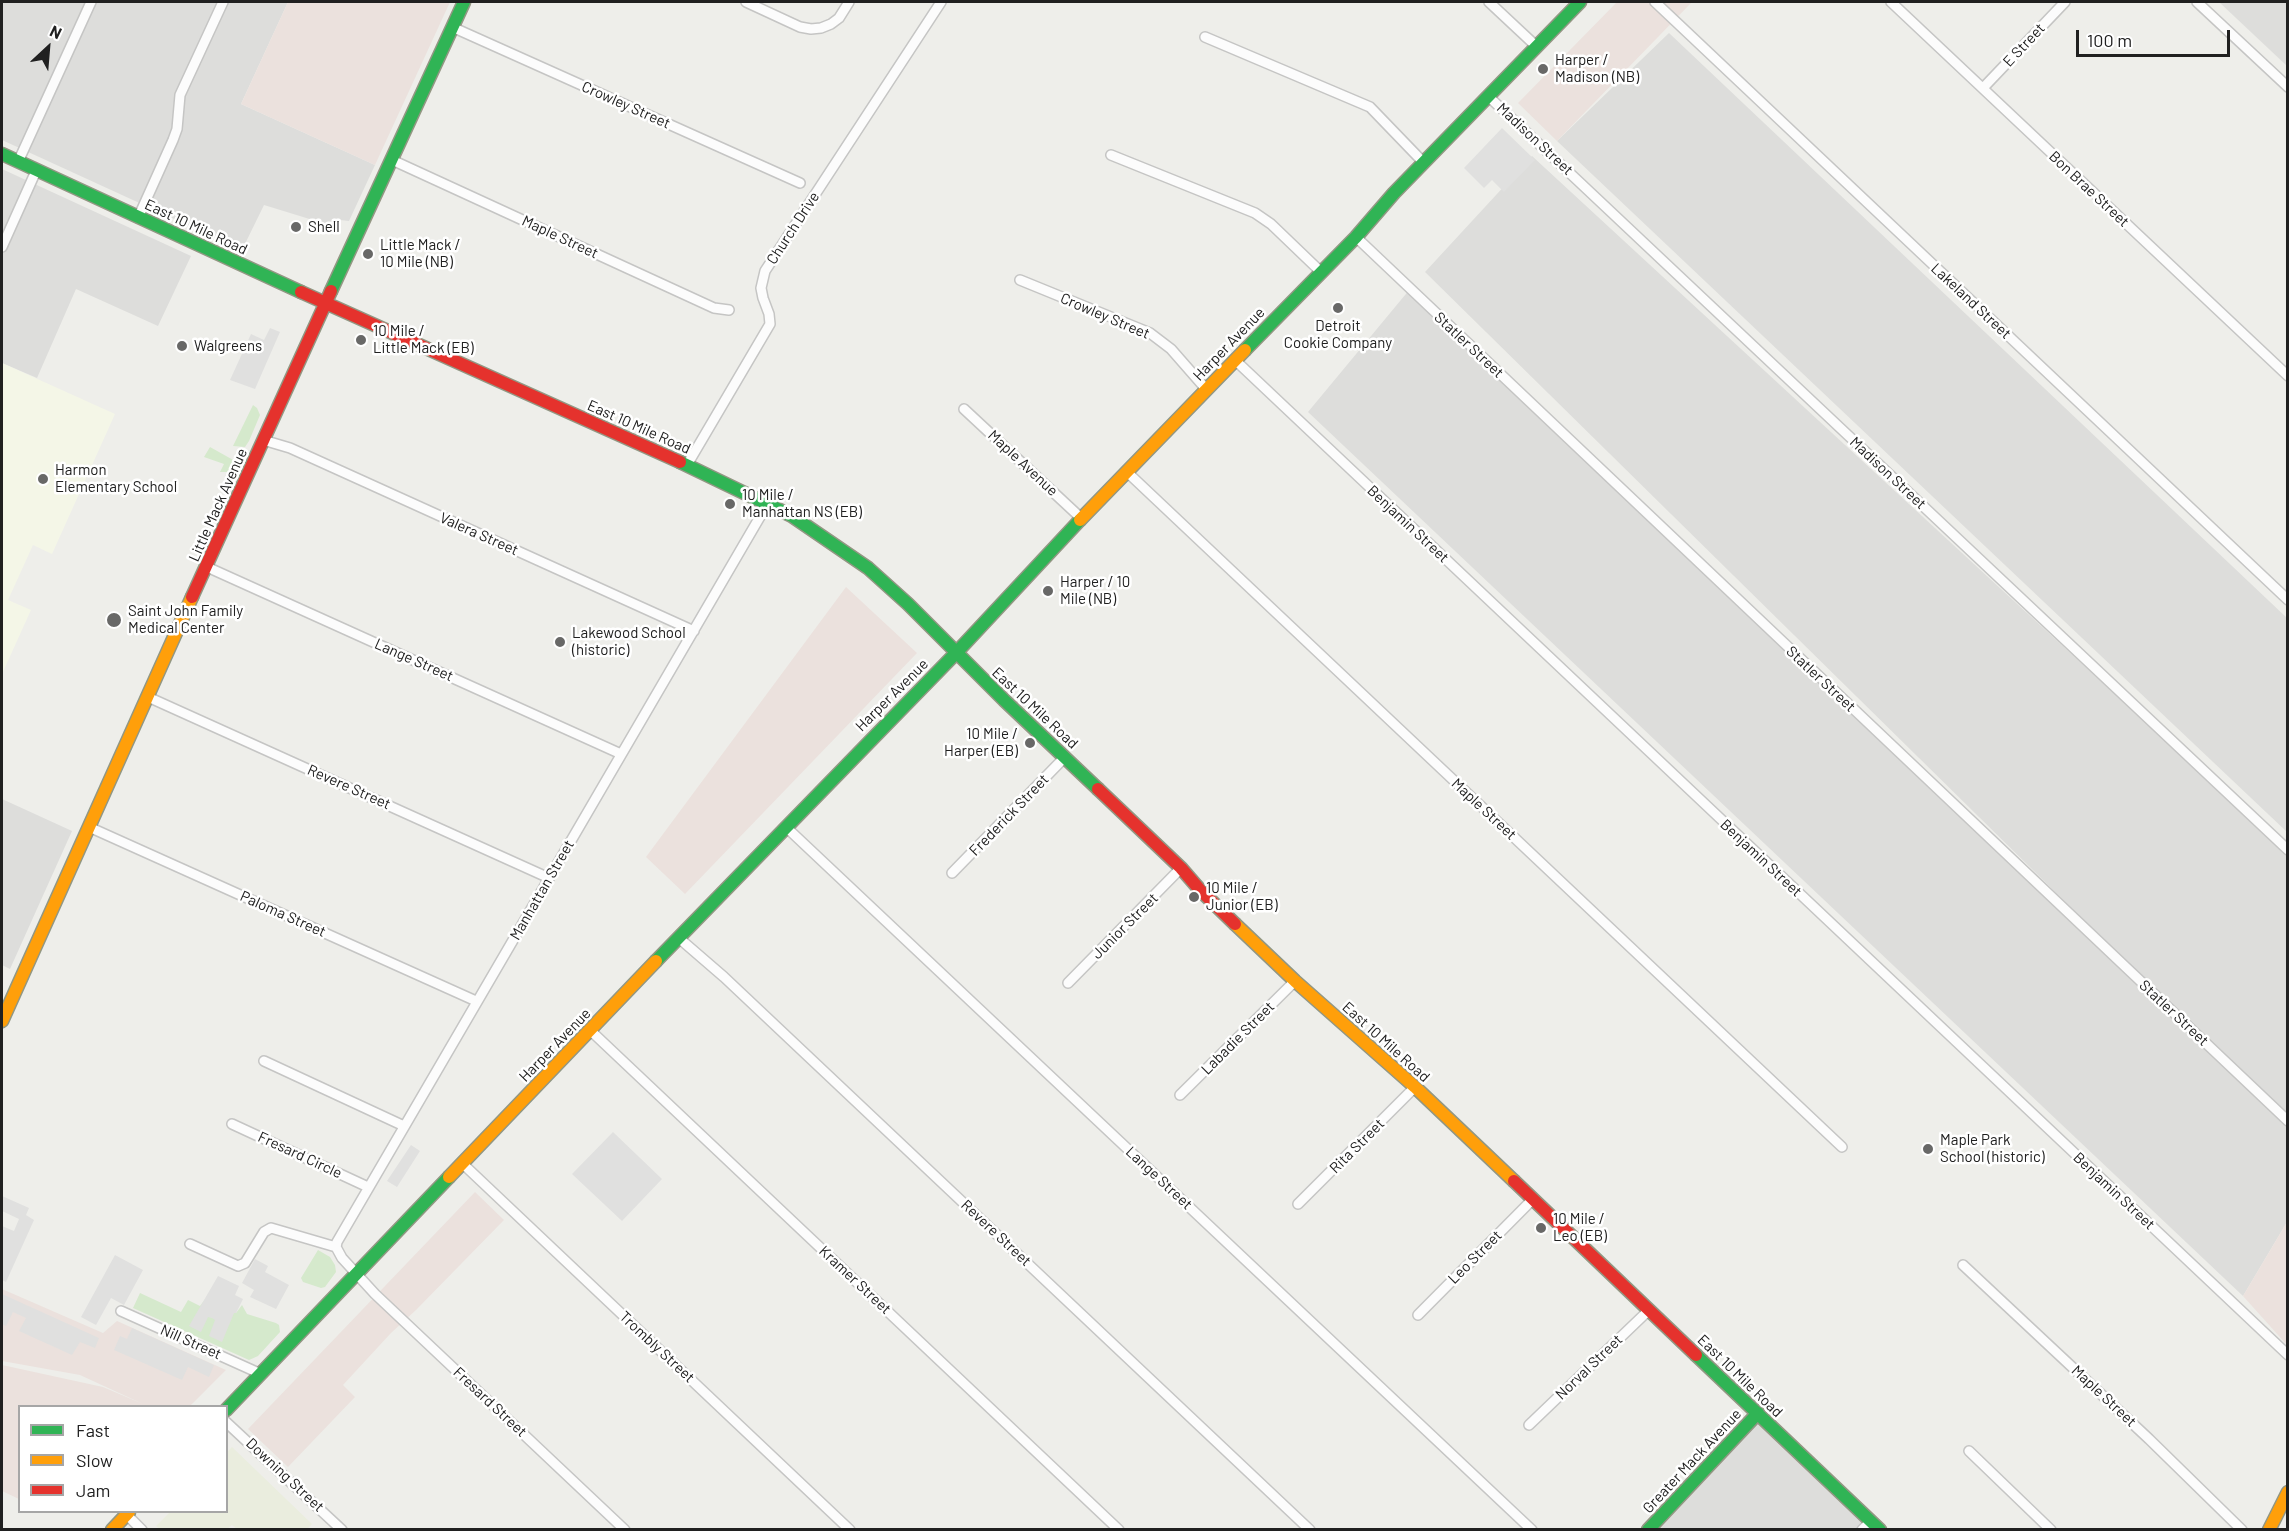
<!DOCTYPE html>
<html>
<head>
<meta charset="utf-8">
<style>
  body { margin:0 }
  #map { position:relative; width:2289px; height:1531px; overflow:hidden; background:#eeeeea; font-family:Barlow,sans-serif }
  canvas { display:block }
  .frame { position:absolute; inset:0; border:3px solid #202020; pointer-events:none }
  .legend { position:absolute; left:18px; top:1405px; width:210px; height:108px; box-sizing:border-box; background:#fff; border:2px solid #a6a6a6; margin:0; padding:8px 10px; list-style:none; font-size:18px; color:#202020 }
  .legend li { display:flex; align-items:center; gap:12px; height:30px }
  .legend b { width:30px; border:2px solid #a6a6a6 }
  .north { position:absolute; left:18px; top:18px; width:60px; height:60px; -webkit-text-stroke:4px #fff; paint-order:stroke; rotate:26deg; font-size:16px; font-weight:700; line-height:24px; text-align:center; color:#202020 }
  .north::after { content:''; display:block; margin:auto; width:21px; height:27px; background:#202020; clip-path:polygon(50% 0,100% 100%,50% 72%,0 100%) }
  .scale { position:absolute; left:2076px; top:30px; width:154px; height:27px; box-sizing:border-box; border:3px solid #202020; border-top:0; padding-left:8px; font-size:18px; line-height:21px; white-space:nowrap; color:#202020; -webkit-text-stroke:4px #fff; paint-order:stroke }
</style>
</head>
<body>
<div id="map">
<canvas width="2289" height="1531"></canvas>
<div class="frame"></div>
<ul class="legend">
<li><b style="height:8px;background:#30b455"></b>Fast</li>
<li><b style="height:8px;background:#ff9f0a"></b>Slow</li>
<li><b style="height:8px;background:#e5322d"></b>Jam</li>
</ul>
<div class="north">N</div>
<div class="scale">100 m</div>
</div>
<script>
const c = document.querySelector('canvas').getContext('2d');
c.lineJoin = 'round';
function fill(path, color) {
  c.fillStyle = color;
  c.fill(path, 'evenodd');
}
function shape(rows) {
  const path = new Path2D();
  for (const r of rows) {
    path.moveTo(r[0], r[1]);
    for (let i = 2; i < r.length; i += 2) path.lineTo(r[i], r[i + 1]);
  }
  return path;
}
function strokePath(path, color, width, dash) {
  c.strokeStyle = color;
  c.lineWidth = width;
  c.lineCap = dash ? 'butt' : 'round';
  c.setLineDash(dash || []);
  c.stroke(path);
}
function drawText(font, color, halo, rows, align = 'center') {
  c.font = font + ' Barlow,sans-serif';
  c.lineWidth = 5;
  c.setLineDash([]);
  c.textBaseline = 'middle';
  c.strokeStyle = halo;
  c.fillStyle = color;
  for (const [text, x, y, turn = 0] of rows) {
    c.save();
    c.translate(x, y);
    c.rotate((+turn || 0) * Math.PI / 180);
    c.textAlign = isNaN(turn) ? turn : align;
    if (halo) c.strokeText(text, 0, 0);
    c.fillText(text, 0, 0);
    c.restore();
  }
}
fill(shape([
  [2,2,288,2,241,104,375,165,349,221,340,220,329,225,264,205,242,250,2,140],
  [2219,2,2287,2,2287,66],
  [1669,33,2287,618,2287,832,1557,141],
  [1532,156,2287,853,2287,1120,1425,272],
  [2,169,191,256,158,326,76,289,37,378,2,363],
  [1410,289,2287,1121,2287,1222,2243,1296,1308,412],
  [2,799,72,831,10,969,2,965],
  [1758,1413,1880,1530,1649,1530]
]), '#dddddb');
fill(shape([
  [288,2,450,2,375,165,241,104],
  [1617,2,1692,2,1557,141,1518,103],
  [846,587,917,653,685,894,646,857],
  [475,1192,504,1220,416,1310,391,1333,343,1385,355,1397,288,1467,248,1429],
  [2287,1222,2287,1345,2243,1296],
  [2,1289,103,1333,117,1321,226,1370,190,1406,20,1406,19,1499,2,1491,2,1365,103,1387,143,1404,80,1375,2,1361]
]), '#ebe1dd');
fill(shape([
  [2,363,115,414,52,554,33,545,8,600,31,610,2,674]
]), '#f4f6e7');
fill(shape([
  [232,1447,312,1524,307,1529,237,1529,232,1525,227,1529,161,1530,156,1526,170,1512,226,1512,227,1452]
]), '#eaedde');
fill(shape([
  [253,405,257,408,260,415,249,441,245,447,233,446],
  [210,447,235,461,237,469,234,472,220,472,224,464,204,457],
  [318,1250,330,1257,335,1265,336,1272,325,1287,321,1288,303,1282,301,1278],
  [140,1293,181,1312,188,1300,200,1306,206,1298,236,1313,242,1305,247,1314,276,1323,279,1325,280,1332,258,1356,249,1360,133,1308]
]), '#d5e9cc');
fill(shape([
  [1502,128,1535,160,1504,192,1492,180,1484,188,1464,168],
  [270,328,280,332,255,389,230,380,251,334,264,340],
  [613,1132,662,1179,622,1221,572,1174],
  [411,1145,420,1151,397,1187,387,1181],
  [2,1196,29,1208,26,1215,34,1220,6,1282,2,1280,2,1226,14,1231,19,1219,2,1211],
  [115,1255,143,1270,124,1305,111,1298,96,1325,81,1317],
  [255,1259,268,1266,265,1272,289,1285,276,1309,250,1297,254,1290,242,1283],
  [218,1276,239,1286,235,1295,243,1299,236,1313,234,1313,222,1342,209,1336,215,1320,212,1318,208,1317,201,1332,189,1326],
  [2,1294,99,1338,95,1348,80,1342,72,1355,19,1331,26,1318,13,1312,6,1326,2,1324],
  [132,1328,214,1365,209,1377,188,1367,182,1380,114,1350,120,1336,127,1339]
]), '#e0e0df');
const street = shape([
  [746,2,800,27,811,29,821,28,831,24,839,18,849,2],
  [1489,2,1536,46],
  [1655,2,2288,600],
  [1891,2,2288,376],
  [2197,2,2288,87],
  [452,27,800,183],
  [1205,37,1370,107,1424,163],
  [1983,88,2065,2],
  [1488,96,2288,850],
  [1111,155,1255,213,1271,224,1321,272],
  [392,160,714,308,729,310],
  [18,162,91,2],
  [138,218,173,140,177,129,180,95,223,2],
  [1356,237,2288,1121],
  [2,247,36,171],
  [1020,280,1150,333,1171,349,1206,389],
  [1235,360,2288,1355],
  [964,409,1081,518],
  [263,440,290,448,694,631],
  [687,465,770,324,769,314,763,298,761,288,765,271,941,2],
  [1126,471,1842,1147],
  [207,567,621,754],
  [148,697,549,878],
  [89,827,476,1001],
  [786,827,1532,1530],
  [952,873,1065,757],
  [680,939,724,977,1310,1530],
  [1068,983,1181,868],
  [591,1031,1119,1530],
  [264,1061,404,1126],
  [1180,1095,1295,981],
  [232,1124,368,1187],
  [463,1164,850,1530],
  [1298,1204,1415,1087],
  [190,1244,238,1266,245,1263,264,1232,271,1228,336,1247],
  [1963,1265,2149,1439,2242,1530],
  [121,1311,261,1374],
  [1418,1315,1533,1199],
  [226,1422,342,1530],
  [1529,1425,1649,1310],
  [1969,1451,2051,1530],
  [126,1514,142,1530],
  [625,1530,375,1294,342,1258,336,1247,337,1242,768,503],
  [1862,1530,1871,1521]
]);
const fast = shape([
  [2,154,301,292],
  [331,291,464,2],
  [1245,350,1356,237,1394,193,1580,2],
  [680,462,792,516,868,568,908,604,1004,700,1098,789],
  [656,961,956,653,1080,520],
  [1696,1355,1880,1530],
  [226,1410,449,1177],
  [1648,1530,1758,1413]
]);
const slow = shape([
  [1080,520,1245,350],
  [1235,924,1295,981,1415,1087,1514,1181],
  [2,1021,192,597],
  [449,1177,656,961],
  [112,1530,129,1512],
  [2269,1530,2288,1492]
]);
const jam = shape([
  [301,292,680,462],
  [192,597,331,291],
  [1098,789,1181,868,1200,890,1235,924],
  [1514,1181,1696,1355]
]);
strokePath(street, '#c5c5c4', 12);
strokePath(fast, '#929783', 15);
strokePath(slow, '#929783', 15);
strokePath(jam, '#929783', 15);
strokePath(street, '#fcfcfc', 9);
strokePath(fast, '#30b455', 12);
strokePath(slow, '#ff9f0a', 12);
strokePath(jam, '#e5322d', 12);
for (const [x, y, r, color] of [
  [1543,69,6,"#686867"],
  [296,227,6,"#686867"],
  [368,254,6,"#686867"],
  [1338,308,6,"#686867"],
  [361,340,6,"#686867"],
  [182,346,6,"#686867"],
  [43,479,6,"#686867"],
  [730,504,6,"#686867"],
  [1048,591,6,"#686867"],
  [114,620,8,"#686867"],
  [560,642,6,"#686867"],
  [1030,743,6,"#686867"],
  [1194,897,6,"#686867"],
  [1928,1149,6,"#686867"],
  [1541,1228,6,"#686867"]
]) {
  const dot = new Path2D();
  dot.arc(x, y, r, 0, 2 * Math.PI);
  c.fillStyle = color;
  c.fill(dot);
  strokePath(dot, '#fff', 2);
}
drawText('15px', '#202020', '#fff', [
  ["E Street",2024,45,-47],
  ["Crowley Street",626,105,24],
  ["Madison Street",1535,139,43],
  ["Bon Brae Street",2089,189,43],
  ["East 10 Mile Road",196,227,25],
  ["Church Drive",793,228,-57],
  ["Maple Street",560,237,25],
  ["Lakeland Street",1971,301,43],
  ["Crowley Street",1105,316,23],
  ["Harper Avenue",1229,344,-46],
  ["Statler Street",1469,345,43],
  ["East 10 Mile Road",639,427,24],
  ["Maple Avenue",1023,463,43],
  ["Madison Street",1888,473,43],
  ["Little Mack Avenue",218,505,-66],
  ["Benjamin Street",1408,524,43],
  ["Valera Street",479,534,24],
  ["Lange Street",414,660,24],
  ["Statler Street",1821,679,43],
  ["Harper Avenue",892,695,-45],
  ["East 10 Mile Road",1035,708,43],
  ["Revere Street",349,787,24],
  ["Maple Street",1484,809,43],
  ["Frederick Street",1009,815,-46],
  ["Benjamin Street",1761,858,43],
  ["Manhattan Street",542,890,-60],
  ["Paloma Street",283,914,24],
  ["Junior Street",1125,926,-45],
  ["Statler Street",2174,1013,43],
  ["Labadie Street",1238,1038,-45],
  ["East 10 Mile Road",1386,1042,42],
  ["Harper Avenue",555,1045,-46],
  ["Rita Street",1357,1146,-45],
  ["Fresard Circle",300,1155,25],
  ["Lange Street",1159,1178,43],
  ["Benjamin Street",2114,1191,43],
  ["Revere Street",996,1233,43],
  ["Leo Street",1475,1257,-45],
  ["Kramer Street",855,1280,43],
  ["Nill Street",191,1342,24],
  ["Trombly Street",657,1347,43],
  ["Norval Street",1589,1367,-44],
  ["East 10 Mile Road",1740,1376,44],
  ["Maple Street",2104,1396,43],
  ["Fresard Street",490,1402,43],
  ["Greater Mack Avenue",1692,1461,-47],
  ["Downing Street",285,1475,43]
]);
drawText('15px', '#202020', '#fff', [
  ["Harper /",1555,60],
  ["Madison (NB)",1555,77],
  ["Shell",308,227],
  ["Little Mack /",380,245],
  ["10 Mile (NB)",380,262],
  ["Detroit",1338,326,"center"],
  ["Cookie Company",1338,343,"center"],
  ["10 Mile /",373,331],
  ["Little Mack (EB)",373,348],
  ["Walgreens",194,346],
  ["Harmon",55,470],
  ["Elementary School",55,487],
  ["10 Mile /",742,495],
  ["Manhattan NS (EB)",742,512],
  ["Harper / 10",1060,582],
  ["Mile (NB)",1060,599],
  ["Saint John Family",128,611],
  ["Medical Center",128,628],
  ["Lakewood School",572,633],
  ["(historic)",572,650],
  ["10 Mile /",1018,734,"right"],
  ["Harper (EB)",1018,751,"right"],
  ["10 Mile /",1206,888],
  ["Junior (EB)",1206,905],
  ["Maple Park",1940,1140],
  ["School (historic)",1940,1157],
  ["10 Mile /",1553,1219],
  ["Leo (EB)",1553,1236]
], 'left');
</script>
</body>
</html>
